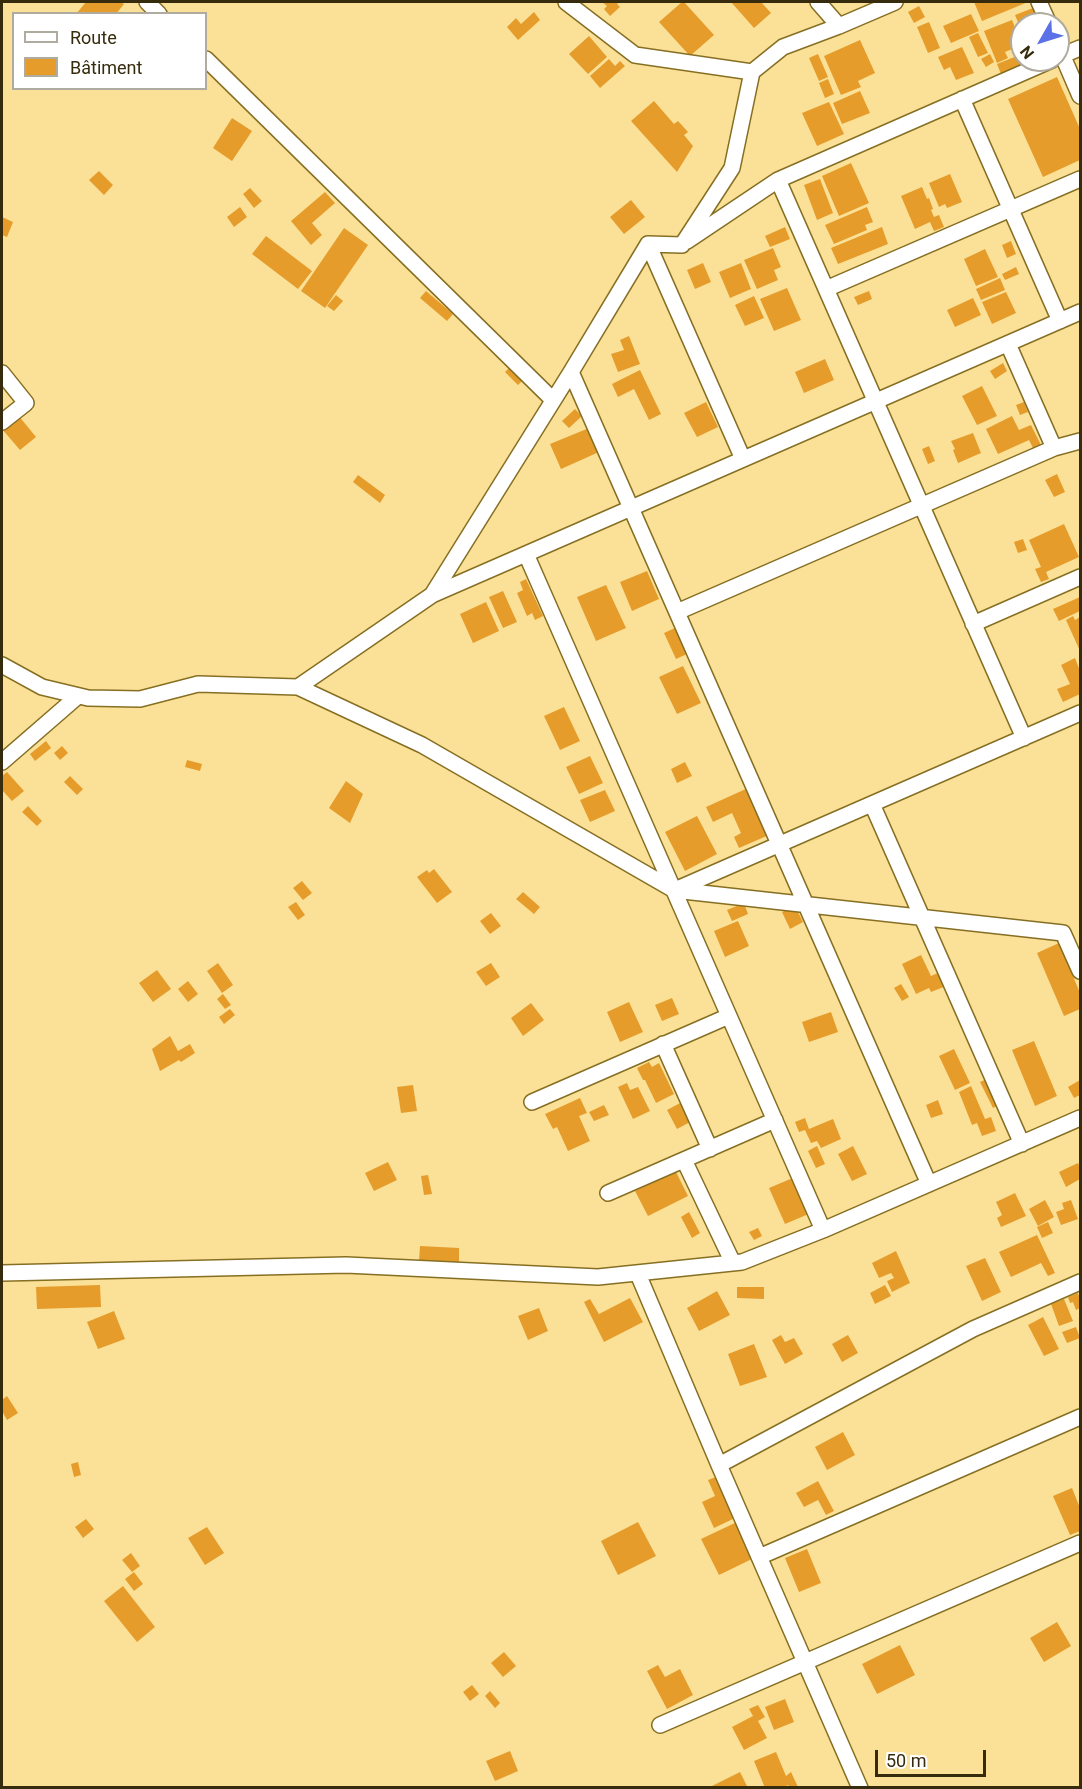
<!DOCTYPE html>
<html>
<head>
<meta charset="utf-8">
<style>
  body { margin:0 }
  #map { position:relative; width:1082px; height:1789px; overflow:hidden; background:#fae197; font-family:Roboto,sans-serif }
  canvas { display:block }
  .frame { position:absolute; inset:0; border:3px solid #362c0d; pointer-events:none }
  .legend { position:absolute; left:12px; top:12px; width:195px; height:78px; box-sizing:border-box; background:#fff; border:2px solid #afab9e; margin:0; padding:8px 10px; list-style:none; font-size:18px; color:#362c0d }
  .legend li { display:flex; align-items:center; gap:12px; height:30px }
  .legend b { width:30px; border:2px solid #afab9e }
  .north { position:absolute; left:1010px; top:12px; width:60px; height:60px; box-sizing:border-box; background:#fff; border:2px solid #afab9e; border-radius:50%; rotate:231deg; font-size:16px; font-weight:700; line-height:24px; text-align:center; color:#362c0d }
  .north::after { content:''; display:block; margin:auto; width:21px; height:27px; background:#5b71e8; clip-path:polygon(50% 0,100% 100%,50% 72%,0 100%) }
  .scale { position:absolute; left:875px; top:1750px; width:111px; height:27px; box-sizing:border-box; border:3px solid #362c0d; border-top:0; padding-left:8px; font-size:18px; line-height:21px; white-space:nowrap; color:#362c0d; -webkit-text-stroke:4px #fff; paint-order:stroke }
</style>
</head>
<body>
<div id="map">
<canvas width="1082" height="1789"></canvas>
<div class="frame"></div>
<ul class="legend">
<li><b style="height:8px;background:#fff"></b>Route</li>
<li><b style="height:16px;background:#e69c2b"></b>Bâtiment</li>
</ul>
<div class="north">N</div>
<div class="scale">50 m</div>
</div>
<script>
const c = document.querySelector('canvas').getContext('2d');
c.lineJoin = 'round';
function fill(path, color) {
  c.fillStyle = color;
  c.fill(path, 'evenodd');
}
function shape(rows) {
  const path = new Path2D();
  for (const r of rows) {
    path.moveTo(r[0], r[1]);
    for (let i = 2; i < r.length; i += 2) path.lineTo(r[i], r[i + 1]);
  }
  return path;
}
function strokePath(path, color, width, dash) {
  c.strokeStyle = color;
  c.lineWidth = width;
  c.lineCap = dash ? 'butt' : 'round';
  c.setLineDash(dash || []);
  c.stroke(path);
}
fill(shape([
  [86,2,121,2,124,4,116,14,76,14],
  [602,2,620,2,617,4,620,7,610,16,604,9,607,6],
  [682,2,684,2,714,35,690,56,659,22],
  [731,2,761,2,771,13,754,28],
  [974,2,1028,2,982,21],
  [919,6,925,17,914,23,908,12],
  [1033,8,1039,22,1033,24,1022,24,1022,32,1015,15],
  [534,12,540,20,518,40,507,27,516,18,521,24],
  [971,14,979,31,951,43,943,26],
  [1012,20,1022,45,1005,52,1008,58,997,63,984,31],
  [929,22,940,48,928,53,917,27],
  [978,33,988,53,978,57,969,37],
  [589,36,607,57,588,74,569,54],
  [860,40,875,73,858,81,861,87,841,95,824,56],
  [962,47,974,73,956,80,950,67,944,70,938,57],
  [818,54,828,77,819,81,809,58],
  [990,54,994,62,986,67,981,59],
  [1017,56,1021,65,1001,74,997,64],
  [609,59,615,66,620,61,625,66,600,88,590,76],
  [1057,77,1080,129,1080,160,1043,177,1008,99],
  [828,79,834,94,825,98,819,83],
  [860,91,870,113,842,124,833,103],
  [654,101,674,124,678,121,688,132,684,135,693,146,677,172,631,121],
  [829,102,844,134,817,146,802,113],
  [232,118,252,131,232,161,213,148],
  [851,163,869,203,839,216,822,176],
  [99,171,113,185,104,195,89,180],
  [950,174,962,202,947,208,945,204,939,207,929,183],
  [820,179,833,213,817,220,804,185],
  [922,187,927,199,929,198,933,209,931,210,934,217,939,215,944,227,934,231,930,222,915,229,901,196],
  [250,188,262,201,254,208,243,194],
  [325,192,335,203,312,223,322,235,311,245,291,221],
  [631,200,645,217,624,234,610,217],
  [240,207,247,217,234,227,227,217],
  [867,207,873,222,865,225,867,230,834,244,825,225],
  [2,217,13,222,7,237,2,235],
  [785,227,790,239,770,247,765,236],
  [882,227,888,244,838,264,831,248],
  [344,228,368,245,325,308,301,291],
  [266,236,312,271,298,289,252,254],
  [1011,241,1016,254,1007,258,1002,245],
  [773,248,781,267,774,270,778,280,757,289,744,260],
  [985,249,998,277,976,286,964,259],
  [703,263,711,282,695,289,687,270],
  [741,263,751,289,730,298,719,272],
  [1016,267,1019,274,1005,280,1002,274],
  [1000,278,1005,290,981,300,976,289],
  [787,288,801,320,774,331,760,299],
  [426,291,453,314,447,321,420,298],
  [869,291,872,299,858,305,854,297],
  [1006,292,1016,313,992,324,982,302],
  [336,295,343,301,334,311,327,306],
  [754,296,764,318,745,326,735,305],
  [973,298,981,315,955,327,947,310],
  [629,336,640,364,618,372,611,354,624,350,620,340],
  [825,359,834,380,804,393,795,372],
  [1003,363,1007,371,995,379,990,371],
  [511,366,524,379,518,385,505,372],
  [640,370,661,414,649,420,634,389,618,397,612,384],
  [982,386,997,416,977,425,962,396],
  [706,402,718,427,697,437,684,413],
  [1024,402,1028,412,1020,415,1016,405],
  [575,409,582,416,569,428,562,421],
  [18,415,36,437,20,450,2,429],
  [1012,416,1019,430,1031,425,1042,447,1034,450,1029,440,998,454,986,429],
  [589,428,599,452,561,469,550,444],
  [973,433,981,453,958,463,953,450,955,449,951,441],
  [929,446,935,461,928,464,922,449],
  [1057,474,1065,492,1054,497,1045,480],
  [358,475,385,495,380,503,353,482],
  [1064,524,1079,557,1046,572,1049,579,1041,582,1035,569,1041,567,1029,540],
  [1023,539,1027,550,1018,553,1014,542],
  [647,571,659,599,632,611,620,582],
  [526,579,543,616,535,620,532,613,527,616,517,593,523,590,520,582],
  [606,585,626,628,596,641,577,597],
  [503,591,517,622,503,628,489,597],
  [1080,597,1080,611,1059,621,1053,609],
  [486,602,499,631,473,643,460,614],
  [1073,616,1075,620,1080,617,1080,651,1066,620],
  [675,628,687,654,676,659,664,633],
  [1075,658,1080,671,1080,694,1063,702,1057,689,1070,684,1061,665],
  [683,666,701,703,677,714,659,677],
  [564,707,580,741,560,750,544,716],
  [46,741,51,748,35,761,30,754],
  [62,746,68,753,60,760,54,753],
  [590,756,603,783,579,794,566,767],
  [187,760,202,764,200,771,185,767],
  [685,762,692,776,677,783,671,769],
  [7,772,24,791,12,801,2,790,2,776],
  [70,776,83,789,77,795,64,782],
  [346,781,363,794,350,823,329,808],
  [748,788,769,835,739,848,734,837,741,833,732,813,713,822,706,807],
  [605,790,615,811,590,822,580,800],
  [28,806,42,821,37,826,22,812],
  [697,816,717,854,685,871,665,832],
  [434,869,452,892,437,903,417,877,427,870,429,873],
  [302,881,312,893,303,900,293,888],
  [523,892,540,907,534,914,516,899],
  [296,902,305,915,298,920,288,907],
  [744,903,748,914,732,921,727,910],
  [795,906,803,922,790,929,782,912],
  [491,913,501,926,490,934,480,921],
  [738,921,749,946,725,957,714,931],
  [1059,943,1080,993,1080,1009,1064,1016,1037,953],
  [921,955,931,976,940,972,946,986,931,992,929,988,916,994,902,964],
  [218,963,233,985,222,993,207,971],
  [491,963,500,977,486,986,476,972],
  [157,970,171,989,153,1002,139,983],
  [188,981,198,994,188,1002,178,989],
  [901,984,909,997,902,1001,894,988],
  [223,994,231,1005,225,1009,217,999],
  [672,998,679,1014,662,1021,655,1005],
  [629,1002,643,1032,620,1042,607,1012],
  [531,1003,544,1020,523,1036,511,1018],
  [230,1009,235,1015,224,1024,219,1017],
  [831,1012,838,1032,809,1042,802,1022],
  [170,1036,178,1051,190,1044,195,1053,181,1062,179,1060,160,1071,152,1049],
  [1034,1041,1057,1096,1035,1106,1012,1050],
  [954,1049,970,1083,955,1090,939,1056],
  [649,1062,652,1067,659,1063,674,1094,656,1103,645,1080,643,1080,637,1068],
  [989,1078,1001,1104,993,1108,980,1082],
  [1080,1080,1080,1095,1074,1098,1068,1087],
  [627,1083,630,1090,638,1087,650,1111,633,1119,618,1087],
  [413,1085,417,1111,401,1113,397,1087],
  [971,1086,985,1119,991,1117,996,1131,982,1136,977,1123,972,1125,959,1092],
  [580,1098,587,1113,579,1116,590,1141,568,1151,557,1127,553,1129,545,1114],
  [938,1100,943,1114,931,1118,926,1105],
  [682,1102,692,1121,677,1129,667,1110],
  [604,1105,609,1115,594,1121,589,1112],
  [805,1118,809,1129,833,1119,841,1139,821,1148,817,1141,811,1143,805,1130,799,1132,795,1122],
  [817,1146,825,1164,816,1168,808,1151],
  [853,1146,867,1174,852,1181,838,1154],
  [388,1162,397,1180,374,1191,365,1173],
  [1078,1163,1080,1167,1080,1179,1066,1187,1059,1172],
  [675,1170,688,1196,648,1216,635,1191],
  [428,1175,432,1194,424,1195,421,1176],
  [795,1177,811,1213,785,1224,769,1188],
  [1015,1193,1026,1216,1001,1227,997,1218,1002,1215,996,1202],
  [1045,1200,1054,1217,1038,1226,1029,1209],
  [1071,1200,1078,1219,1061,1225,1056,1212,1064,1209,1062,1203],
  [689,1212,700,1233,692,1238,681,1217],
  [1048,1222,1053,1233,1042,1238,1037,1227],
  [758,1228,762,1236,754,1240,749,1232],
  [1037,1235,1055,1273,1048,1276,1041,1263,1011,1277,999,1252],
  [420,1246,459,1248,459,1263,419,1261],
  [896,1251,910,1283,892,1292,887,1281,894,1278,891,1273,879,1278,872,1263],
  [985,1258,1001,1292,982,1301,966,1266],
  [100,1285,101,1307,37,1309,36,1287],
  [885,1285,891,1296,875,1304,870,1293],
  [737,1287,764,1287,764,1299,737,1298],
  [717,1291,730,1315,699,1331,687,1308],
  [1078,1293,1080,1299,1080,1308,1076,1310,1073,1302,1070,1303,1068,1297],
  [630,1298,643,1322,604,1342,584,1302,590,1299,599,1314],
  [1064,1299,1073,1321,1059,1326,1051,1304],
  [539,1308,548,1331,528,1340,518,1316],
  [114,1311,125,1339,98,1349,87,1322],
  [1043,1317,1059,1349,1044,1356,1028,1325],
  [1076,1327,1080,1338,1067,1343,1062,1332],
  [781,1335,785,1342,794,1338,803,1354,785,1364,772,1340],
  [848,1335,858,1353,842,1362,832,1344],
  [754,1344,767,1377,740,1386,728,1354],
  [7,1396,18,1413,7,1420,2,1411,2,1400],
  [843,1432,855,1455,827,1470,815,1447],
  [78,1462,81,1475,74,1477,71,1464],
  [716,1477,735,1518,714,1528,702,1502,715,1496,708,1480],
  [818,1481,834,1511,826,1515,818,1500,804,1507,796,1493],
  [1072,1488,1080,1508,1080,1531,1070,1535,1053,1496],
  [86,1519,94,1529,83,1538,75,1527],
  [739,1521,756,1557,719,1575,701,1539],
  [638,1522,656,1556,618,1575,601,1541],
  [207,1527,224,1553,205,1565,188,1538],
  [807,1549,821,1583,799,1592,785,1558],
  [131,1553,140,1566,132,1572,122,1560],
  [134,1572,143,1584,134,1591,125,1579],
  [123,1586,155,1627,137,1642,104,1601],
  [1057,1622,1071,1646,1044,1662,1030,1638],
  [900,1645,915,1675,877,1694,862,1664],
  [504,1652,516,1666,503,1677,491,1663],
  [658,1665,665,1677,680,1669,693,1695,667,1709,647,1671],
  [472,1685,479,1694,470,1701,463,1692],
  [490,1691,500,1703,495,1708,485,1696],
  [785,1699,794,1722,774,1730,765,1707],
  [758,1705,765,1717,758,1721,767,1738,744,1750,732,1727,753,1716,749,1709],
  [510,1751,518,1771,495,1781,486,1761],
  [776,1752,786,1776,791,1772,798,1787,789,1788,788,1785,782,1788,765,1788,754,1761],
  [740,1772,748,1788,708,1788]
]), '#e69c2b');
const minor = shape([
  [147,2,159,14],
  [566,2,635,55,752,72],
  [818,2,839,26],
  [1039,2,1049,24],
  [1058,45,1080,96],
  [1058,57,1080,48],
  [206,59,553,400],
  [962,99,1060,321],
  [778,180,1024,738],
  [687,241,778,180,1052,60],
  [648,244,743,459],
  [826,289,1080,179],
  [1008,344,1054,448],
  [571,372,929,1184],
  [2,373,26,403,2,422],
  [526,554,823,1230],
  [432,595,571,372,648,244,682,245,732,168,752,72,783,47,839,26,895,2],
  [677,612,1054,448,1080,441],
  [973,624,1080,577],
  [2,665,42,687,88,698,140,699,198,684,298,687,422,745,674,890,1063,933,1080,971],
  [298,687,432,595,1080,312],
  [2,762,78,696],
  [872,804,1022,1144],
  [677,889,1080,713],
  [663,1044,710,1149],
  [532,1102,729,1016],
  [684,1160,733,1263],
  [608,1193,775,1120],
  [2,1273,346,1265,598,1277,742,1262,823,1230,1080,1118],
  [638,1274,719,1465,860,1788],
  [719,1465,973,1329,1080,1282],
  [759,1557,1080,1417],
  [660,1725,1080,1543]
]);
strokePath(minor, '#866f23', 18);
strokePath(minor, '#fff', 15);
</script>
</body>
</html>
